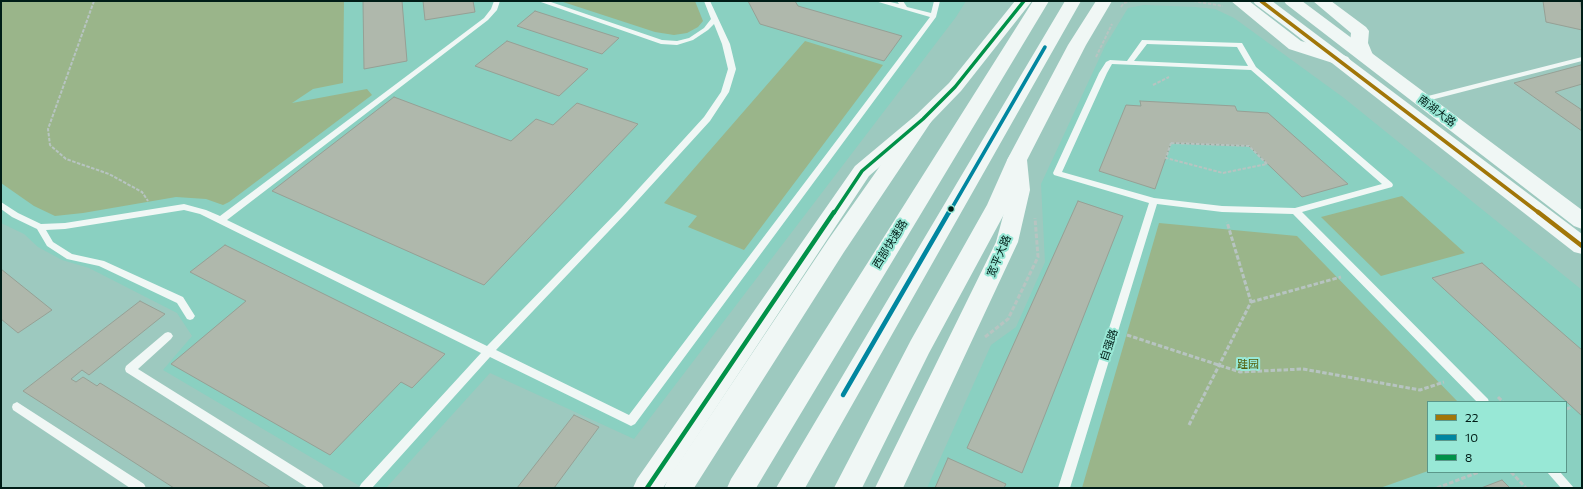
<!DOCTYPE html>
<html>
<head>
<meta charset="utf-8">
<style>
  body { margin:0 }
  #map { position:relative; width:1583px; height:489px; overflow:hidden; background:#9dc9bf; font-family:Commissioner,sans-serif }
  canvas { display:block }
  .frame { position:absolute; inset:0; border:2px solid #001d17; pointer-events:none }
  .legend { position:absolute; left:1427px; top:401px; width:140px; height:72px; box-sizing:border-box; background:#98e8d6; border:1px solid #5b978a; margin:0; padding:5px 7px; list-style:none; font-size:12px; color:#001d17 }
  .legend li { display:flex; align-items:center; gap:8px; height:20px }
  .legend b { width:20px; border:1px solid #5b978a }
</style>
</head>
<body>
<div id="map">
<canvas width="1583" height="489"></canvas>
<div class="frame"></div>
<ul class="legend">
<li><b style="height:5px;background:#a17608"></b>22</li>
<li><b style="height:5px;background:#0086a0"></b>10</li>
<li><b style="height:5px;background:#009148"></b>8</li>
</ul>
</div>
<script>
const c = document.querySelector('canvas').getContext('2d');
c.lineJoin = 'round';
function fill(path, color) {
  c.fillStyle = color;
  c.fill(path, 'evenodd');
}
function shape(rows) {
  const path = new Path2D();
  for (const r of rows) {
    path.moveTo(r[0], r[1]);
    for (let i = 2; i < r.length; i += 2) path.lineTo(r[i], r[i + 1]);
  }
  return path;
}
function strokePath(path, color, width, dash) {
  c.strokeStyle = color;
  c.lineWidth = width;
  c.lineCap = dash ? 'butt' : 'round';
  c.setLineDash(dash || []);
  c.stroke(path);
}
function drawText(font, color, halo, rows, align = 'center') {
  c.font = font + ' Commissioner,"Noto Sans SC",sans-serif';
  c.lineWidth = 4;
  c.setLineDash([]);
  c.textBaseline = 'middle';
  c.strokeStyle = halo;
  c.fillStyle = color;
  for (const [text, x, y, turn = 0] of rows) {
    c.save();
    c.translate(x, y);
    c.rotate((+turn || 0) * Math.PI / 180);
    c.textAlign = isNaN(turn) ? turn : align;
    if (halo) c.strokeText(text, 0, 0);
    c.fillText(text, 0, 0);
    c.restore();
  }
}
fill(shape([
  [1,1,966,1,956,17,634,439,490,373,386,488,363,488,163,370,192,336,177,313,89,268,62,260,38,247,24,234,1,223],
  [1144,5,1195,7,1215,9,1234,18,1344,98,1582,290,1582,488,927,488,991,345,1016,327,1045,262,1041,184,1105,46,1128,8],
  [1428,402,1566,402,1566,472,1428,472]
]), '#8ad0c1');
fill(shape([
  [1,1,344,1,343,83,313,89,292,103,367,89,372,95,229,202,223,205,206,199,176,197,83,213,55,216,34,206,1,183],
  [560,1,695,1,703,21,698,27,687,33,674,35,655,32],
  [805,41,883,65,744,250,688,227,697,216,664,203],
  [1402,196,1465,253,1381,276,1321,217],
  [1159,223,1297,236,1458,402,1428,402,1428,471,1380,488,1082,488]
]), '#9ab58a');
const building = shape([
  [363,1,402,1,407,61,364,69,363,1],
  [423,1,473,1,475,12,425,20,423,1],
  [748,1,795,1,798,6,902,36,884,61,760,24,748,1],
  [1543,1,1580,1,1582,12,1582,30,1546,22,1543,1],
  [535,11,619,38,602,54,517,26,535,11],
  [507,41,588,69,559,96,475,66,507,41],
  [1581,65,1582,66,1582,84,1555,92,1582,110,1580,110,1582,111,1582,131,1514,83,1581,65],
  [394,97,511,141,536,119,553,125,577,103,638,124,484,285,272,191,394,97],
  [1140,101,1235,106,1237,111,1268,113,1348,184,1302,197,1249,146,1171,143,1155,189,1099,171,1126,105,1141,106,1140,101],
  [1078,201,1123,216,1022,473,967,448,1078,201],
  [225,245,445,354,412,388,401,382,330,455,171,364,246,301,190,272,225,245],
  [1482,263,1582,350,1582,416,1432,278,1482,263],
  [1,269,52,310,18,333,1,319,1,269],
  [140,301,165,314,89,375,82,370,71,379,76,382,83,377,97,386,100,383,271,488,174,488,23,391,140,301],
  [574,415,599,427,554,488,517,488,574,415],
  [948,458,1006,484,1004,488,935,488,948,458],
  [1502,480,1510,488,1481,488,1502,480]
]);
fill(building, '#afb8ac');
strokePath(building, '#96a095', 1);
strokePath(shape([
  [94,1,48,129,50,145,66,159,109,174,142,192,148,201],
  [1193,1,1223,6],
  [1121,7,1124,3,1131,1],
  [1096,57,1112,24],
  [1153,85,1169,77],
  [1171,143,1249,146,1267,164,1223,173,1166,158,1171,143]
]), '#b7c4c1', 2, [3.5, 1.5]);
strokePath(shape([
  [1251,302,1341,277],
  [1127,335,1240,372,1303,369,1420,390,1444,382],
  [985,337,1008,319,1038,257,1035,218],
  [1498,397,1503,402],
  [1566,409,1572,407],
  [1189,425,1251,302,1227,222],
  [1511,472,1526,488],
  [1437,488,1479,472]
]), '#b7c4c1', 3, [4.5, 2]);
fill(shape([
  [494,1,500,1,497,10,488,20,227,220,487,346,621,208,704,117,721,92,728,69,722,44,714,24,708,30,693,40,677,45,661,44,538,1,548,1,662,40,677,41,689,38,704,28,711,19,704,1,710,1,730,44,736,69,729,92,710,121,627,212,496,350,629,415,930,17,875,1,886,1,899,4,897,1,903,1,907,7,931,13,934,1,940,1,936,17,635,424,631,426,627,424,490,357,372,488,359,488,361,484,481,353,200,214,184,210,65,229,46,230,53,242,72,254,104,261,183,297,195,316,193,319,190,320,187,319,177,303,99,266,67,259,47,246,37,229,12,217,1,209,1,202,18,213,41,224,65,223,184,204,206,210,220,216,484,18,491,9,494,1],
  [1142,40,1242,43,1256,67,1392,183,1393,185,1392,187,1302,212,1488,399,1489,402,1477,402,1293,214,1222,212,1157,204,1070,488,1058,488,1149,203,1054,175,1053,173,1099,73,1106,62,1110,60,1127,61,1142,40],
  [1147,44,1237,47,1248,66,1134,61,1147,44],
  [1112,64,1251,70,1382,184,1295,208,1222,206,1154,198,1062,172,1107,73,1112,64],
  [1582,57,1582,61,1423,102,1419,100,1420,98,1582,57],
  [168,332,171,333,173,336,171,339,138,369,322,484,324,488,308,488,126,372,125,369,126,366,165,333,168,332],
  [17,402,144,484,146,488,130,488,13,410,12,407,13,404,17,402],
  [1547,472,1560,472,1574,488,1561,488,1547,472]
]), '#f0f7f5');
fill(shape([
  [1015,1,1032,1,961,91,930,123,869,176,663,488,633,488,637,479,855,166,916,115,949,83,1015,1],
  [1096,1,1112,1,1086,45,1027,160,1030,190,1018,242,903,488,875,488,996,242,1010,190,1007,160,1068,45,1096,1],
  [1231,1,1249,1,1301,41,1323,47,1348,57,1351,61,1348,65,1342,66,1289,49,1231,1],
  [1313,1,1331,1,1366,27,1369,31,1368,43,1373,55,1370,59,1364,60,1358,59,1350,43,1351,33,1313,1]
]), '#f0f7f5');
fill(shape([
  [1253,1,1272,1,1582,234,1582,254,1574,252,1287,28,1255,4,1253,1],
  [1284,1,1302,1,1582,210,1582,229,1574,226,1286,4,1284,1]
]), '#f0f7f5');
fill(shape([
  [1033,1,1049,1,756,488,727,488,731,479,1033,1],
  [1065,1,1081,1,805,488,776,488,1065,1],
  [923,113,930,115,933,119,844,252,694,488,664,488,668,479,828,240,916,115,923,113],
  [1017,153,1024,155,1027,160,1009,205,929,353,862,488,834,488,911,340,987,205,1007,160,1010,155,1017,153]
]), '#f0f7f5');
strokePath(shape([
  [1261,1,1539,213]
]), '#a17608', 3.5);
strokePath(shape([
  [1538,212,1582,246]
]), '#a17608', 4.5);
strokePath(shape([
  [949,213,1045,47]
]), '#0086a0', 3.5);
strokePath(shape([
  [843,395,949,212]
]), '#0086a0', 4.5);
strokePath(shape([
  [834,213,862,171,923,119,955,87,1024,1]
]), '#009148', 3.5);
strokePath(shape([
  [647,488,834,212]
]), '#009148', 4.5);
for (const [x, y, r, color] of [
  [951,209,3.5,"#001d17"]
]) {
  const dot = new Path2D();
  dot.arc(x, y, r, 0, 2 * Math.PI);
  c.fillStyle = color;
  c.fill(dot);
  strokePath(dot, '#98e8d6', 1.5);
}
drawText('11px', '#001d17', '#98e8d6', [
  ["南湖大路",1437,111,37],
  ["西部快速路",890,244,-58],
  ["宽平大路",999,256,-67],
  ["自强路",1109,345,-72]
]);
drawText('11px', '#535f0c', '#98e8d6', [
  ["跬园",1248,364]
]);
</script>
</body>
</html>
